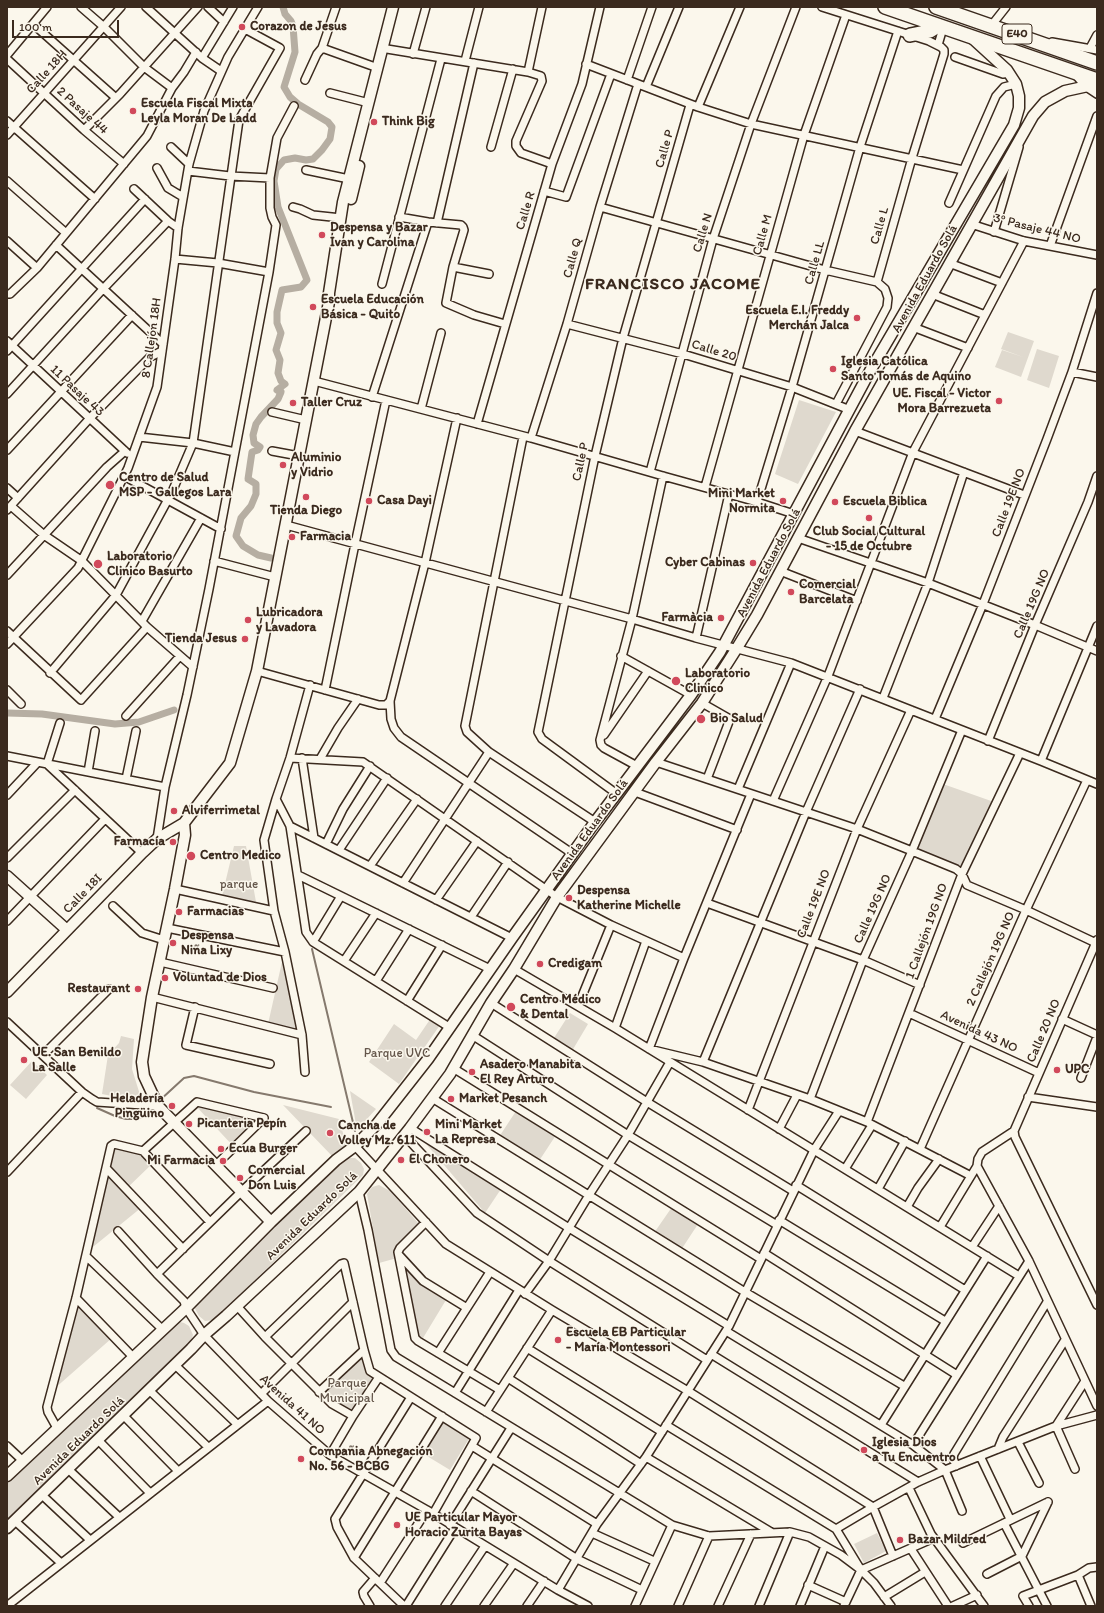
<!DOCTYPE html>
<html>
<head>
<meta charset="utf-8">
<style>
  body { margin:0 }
  #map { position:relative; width:1104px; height:1613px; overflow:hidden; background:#fbf7ec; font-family:Itim,sans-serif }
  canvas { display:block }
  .frame { position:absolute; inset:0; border:8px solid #3b2a1e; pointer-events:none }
  .scale { position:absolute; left:12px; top:20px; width:107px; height:18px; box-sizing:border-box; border:2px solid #3b2a1e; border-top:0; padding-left:5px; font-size:12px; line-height:14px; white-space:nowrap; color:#3b2a1e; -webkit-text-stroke:3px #fbf7ec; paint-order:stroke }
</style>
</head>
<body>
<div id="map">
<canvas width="1104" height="1613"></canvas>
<div class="frame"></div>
<div class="scale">100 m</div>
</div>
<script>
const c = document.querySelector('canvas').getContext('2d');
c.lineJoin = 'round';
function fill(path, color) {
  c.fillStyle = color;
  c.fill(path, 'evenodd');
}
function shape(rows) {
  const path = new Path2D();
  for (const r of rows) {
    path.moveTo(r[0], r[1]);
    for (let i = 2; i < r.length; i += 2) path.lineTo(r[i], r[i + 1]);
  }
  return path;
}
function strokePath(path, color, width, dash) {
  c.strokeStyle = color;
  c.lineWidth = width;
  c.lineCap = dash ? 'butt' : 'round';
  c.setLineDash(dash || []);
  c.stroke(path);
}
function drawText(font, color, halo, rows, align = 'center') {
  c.font = font + ' Itim,sans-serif';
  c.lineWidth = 3;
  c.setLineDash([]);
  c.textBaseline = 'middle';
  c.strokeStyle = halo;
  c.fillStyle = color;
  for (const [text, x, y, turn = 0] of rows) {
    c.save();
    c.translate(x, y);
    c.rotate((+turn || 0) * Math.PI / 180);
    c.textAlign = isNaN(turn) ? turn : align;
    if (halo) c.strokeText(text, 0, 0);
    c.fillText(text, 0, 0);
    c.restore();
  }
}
fill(shape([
  [1008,332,1034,341,1021,377,995,367,1002,350,1023,357,1001,349],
  [1037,349,1059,356,1049,388,1027,380],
  [799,400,836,412,798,484,775,474],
  [943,784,994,802,961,869,916,849],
  [234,846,246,846,256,902,222,896],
  [284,953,299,1032,268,1024],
  [570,1013,588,1024,572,1051,554,1038],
  [431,1018,440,1025,399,1084,369,1062,394,1024,416,1040],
  [121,1036,134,1039,132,1069,141,1098,122,1098,102,1094,108,1055,119,1043],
  [32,1061,47,1075,26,1099,10,1085],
  [350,1091,376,1109,357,1130],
  [194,1104,263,1120,234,1147],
  [283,1105,339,1119,346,1144,333,1157],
  [516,1111,556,1135,539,1161,499,1137],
  [421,1138,501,1189,485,1213],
  [114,1145,141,1153,152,1164,125,1190,142,1207,88,1251],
  [348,1158,355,1158,361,1163,364,1169,363,1175,214,1320,205,1321,199,1316,194,1307,195,1302,343,1159],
  [379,1185,390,1191,419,1224,396,1246,395,1250,397,1258,379,1263,367,1194,372,1187],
  [672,1207,698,1224,681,1250,654,1233],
  [402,1264,414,1274,415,1280,446,1300,423,1338,416,1335],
  [77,1300,112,1338,54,1389],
  [177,1321,184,1323,189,1326,193,1335,190,1343,7,1520,7,1482,171,1323],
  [363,1354,376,1377,353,1413,334,1403,323,1392],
  [443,1420,470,1437,450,1470,422,1453],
  [877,1533,886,1551,864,1563,854,1544]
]), '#dfd9ce');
strokePath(shape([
  [312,949,355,1131],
  [159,1101,184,1078,194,1076,254,1092,331,1107],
  [97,1108,115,1116,126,1119,137,1119,144,1116,151,1108]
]), '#85796d', 2);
strokePath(shape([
  [271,558,258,555,243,546,236,536,241,518,251,506,256,494,256,484,248,479,252,452,258,450,260,447,254,443,253,435,256,424,261,417,278,399,281,392,277,390,285,384,281,381,278,373,280,360,276,350,281,333,277,323,277,312,282,290,301,287,307,280,278,207,274,181,276,169,284,160,295,158,306,160,313,159,322,150,330,139,332,127,328,122,298,104,290,97,284,87,295,52,293,26,291,21,285,14,283,7],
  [7,713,42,714,115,724,139,722,174,710]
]), '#b6aea2', 7);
const street = shape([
  [81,7,104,27,144,67,172,88],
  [146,7,202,58,221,71],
  [208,7,224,22],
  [336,7,322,48,378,68],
  [822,7,929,41,941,47,944,50,944,54,912,158,877,282],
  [33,24,116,98],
  [991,26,1006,7],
  [1052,42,1097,50],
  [938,45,943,28],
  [1090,48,1097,35],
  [387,49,528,72,541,76,542,81,516,141,516,146,521,153,552,164],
  [413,54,426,7],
  [7,55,47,7],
  [955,57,1003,74,1009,73],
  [202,58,233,7],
  [7,59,84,130,124,164],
  [465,61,479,7],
  [586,64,698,107,751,124,963,170],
  [528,72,542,7],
  [1075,74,1085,86,1097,94],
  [305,80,317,54,322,48],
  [627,80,652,7],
  [646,87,679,7],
  [330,93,369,103],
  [698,107,740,7],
  [7,121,95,199],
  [84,130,120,94,198,7],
  [7,135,121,7],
  [171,147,189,164],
  [491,147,513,69],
  [157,168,168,188,183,197],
  [306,170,349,179],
  [188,171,230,176,270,178],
  [7,181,66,233],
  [134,189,168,221,178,228],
  [544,191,566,197,611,74],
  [949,203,996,96,1004,87,1016,84],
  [293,207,300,209,313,215,341,218],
  [600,207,825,270,877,282,885,289,888,298,887,307,836,404],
  [399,217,428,222],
  [437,223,474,63],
  [971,224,1024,241,1097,255],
  [994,232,1019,147],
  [7,241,37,268],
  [56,245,163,344],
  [1050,246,1097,116],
  [175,259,218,263,269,272],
  [949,263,1002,283],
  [453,267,489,274],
  [382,284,441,59],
  [7,294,10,294,37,268,147,136,172,88,184,72,196,52],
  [932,294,985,315],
  [567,324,683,354,792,387,850,410],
  [913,327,968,348],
  [7,341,127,453],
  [7,351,145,199],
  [1072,372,1097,377],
  [314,381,531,438,663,476,757,502,794,514],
  [7,394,103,289,168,221],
  [372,397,428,222,461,225,463,227,464,230,453,267,446,303,474,315,505,324],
  [421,409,441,333],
  [272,412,306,420],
  [457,418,425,563,390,701,391,719,394,728,401,737,573,854],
  [477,424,552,164,582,84,600,7],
  [855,431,1024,495],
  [139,437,193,443,235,452],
  [523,437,465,726,467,732,489,752,595,822],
  [531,438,567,324,600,207,638,84],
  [7,450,132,315],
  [272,451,299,456],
  [650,472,713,239,751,124,796,7],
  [124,476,221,529],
  [705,487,804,135,846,15],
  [7,488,18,498],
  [757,502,792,387,860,147,898,31],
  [11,506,44,535,82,561,147,627,193,667],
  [7,510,90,418,150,357,162,351],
  [286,525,632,619,696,638,791,663,1041,761,1097,784],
  [798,538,928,583,1035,625,1097,651],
  [214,561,275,577],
  [780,571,857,601],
  [7,575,107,467,125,451],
  [142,621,201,518],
  [7,631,81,700,147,627],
  [696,638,729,494],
  [7,644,78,568,128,468,157,387,175,259,178,228,189,164,204,111,228,57,258,7],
  [621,656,691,695],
  [257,671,379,705,386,705,390,701],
  [50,673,116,595,172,492,193,443,239,120,280,48,245,29],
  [310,685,290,758,276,799,290,826,306,932,313,942,449,1027],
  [7,690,21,704],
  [325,690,355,544,386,400],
  [883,698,928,583,964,472],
  [702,703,730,719,707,779],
  [126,716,180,656],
  [935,719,983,604,1047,439,1072,372,1097,293],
  [60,723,47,764,142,853],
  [604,735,648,671],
  [988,741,1035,625,1088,502,1097,476],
  [7,756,165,787],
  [290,758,363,762,557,897,611,925,684,958],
  [302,758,314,838],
  [320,759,338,728,358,699],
  [1041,761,1097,626],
  [656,762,857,829,912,851,956,869,962,874,967,885,1026,910,1096,943],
  [637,766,604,748,601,745,600,740,632,619,663,476],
  [88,772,95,731],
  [126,779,136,731],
  [738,789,791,663],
  [635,792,737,830],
  [617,794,542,739,538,732,595,456,623,338,690,105],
  [751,794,684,958,649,1049,703,1062,806,812,860,689],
  [7,795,37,763],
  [276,799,264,840,274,911,285,952,302,1035,305,1072],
  [773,801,828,676,913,452,1024,241],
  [290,826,512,938],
  [157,839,165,787,187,695,209,589,269,272,276,225,272,217,270,208,270,178,277,138,294,106],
  [326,844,343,809,370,766],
  [339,850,387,778],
  [7,858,75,790],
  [370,866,417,799],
  [298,875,490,969],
  [403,883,489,752],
  [175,889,274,911],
  [436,900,477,841],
  [707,903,863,960,920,985],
  [113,906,142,933,164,940],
  [471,917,508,862],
  [7,921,105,819],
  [167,928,285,952],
  [313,942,341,896],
  [344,961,376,913],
  [160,962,273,988],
  [514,969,615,1028,1019,1276],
  [376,981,409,929],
  [152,997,302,1035],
  [407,1001,442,945],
  [491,1003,647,1102,793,1191],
  [578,1006,611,925],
  [195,1007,186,1045,270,1064],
  [909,1013,1039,1073],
  [1062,1019,1097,1035],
  [7,1022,82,1092,92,1099,97,1102,158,1106],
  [615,1028,646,941],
  [472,1035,628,1135,777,1225],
  [43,1055,109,989],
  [703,1062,810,1099,867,1122,971,1176],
  [453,1068,761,1259],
  [1081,1078,1097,1037],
  [1028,1097,1097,1107],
  [432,1098,745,1292,904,1386],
  [810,1099,863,960,912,851,962,730],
  [748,1110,857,829,911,710],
  [867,1122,962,874,1020,753],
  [410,1128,569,1228,729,1326],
  [779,1129,797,1095],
  [306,1131,242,1191,157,1274,184,1301,186,1308,204,1335,268,1401,330,1455,427,1510,558,1590,588,1606],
  [1014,1131,1097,940],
  [1014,1131,1015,1137,1097,1305],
  [404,1135,477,1213,549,1261,707,1360],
  [355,1146,446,1244,552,1310,688,1391,873,1507,893,1556],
  [920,1149,1026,910,1087,780],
  [216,1165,264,1118],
  [977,1166,1029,1261,1097,1406],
  [107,1169,183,1249],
  [845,1169,872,1125],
  [7,1172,82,1092],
  [796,1185,965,1290],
  [878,1189,905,1141],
  [359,1192,368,1230,391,1350,396,1357,672,1525,709,1536,790,1532,809,1537,841,1555,861,1570],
  [907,1207,918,1188,939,1159],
  [779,1220,945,1321],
  [210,1222,143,1151,197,1102,264,1118],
  [426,1222,400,1248,398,1252,415,1338,418,1341,500,1390],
  [940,1227,977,1166,978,1159,982,1152,1014,1131],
  [118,1231,157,1274],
  [972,1247,999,1206],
  [764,1253,957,1375],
  [86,1256,162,1329],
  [400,1256,423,1281,467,1308],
  [525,1294,549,1261,589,1195,628,1135,670,1062],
  [76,1298,133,1357],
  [237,1306,265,1337,332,1404,353,1416],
  [726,1331,913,1445,945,1470,1056,1426,1097,1415],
  [265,1337,341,1264,344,1263,364,1350,370,1371,476,1438,433,1514],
  [527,1348,662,1432],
  [438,1353,490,1272],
  [711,1354,918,1482],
  [175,1365,237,1424],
  [508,1378,641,1464],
  [149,1390,208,1447],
  [319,1392,364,1350],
  [455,1393,519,1290],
  [261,1394,353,1302],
  [486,1412,552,1310],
  [123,1415,178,1471],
  [666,1425,836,1529,861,1570,874,1583,891,1606],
  [881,1425,987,1256],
  [57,1428,48,1412,47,1407,76,1298,111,1146,114,1144,143,1151],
  [98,1440,150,1493],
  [1018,1442,1039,1483],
  [913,1445,1029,1261],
  [7,1446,23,1461],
  [472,1446,597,1524],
  [998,1449,1003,1437,1065,1340],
  [330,1455,353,1416,379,1377],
  [980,1456,1010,1519],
  [646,1457,771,1532],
  [956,1466,953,1458,954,1454,1047,1302],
  [68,1469,119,1517],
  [1075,1469,1056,1426,1085,1381],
  [909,1488,931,1534,984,1606],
  [471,1491,577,1559,642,1590],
  [42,1495,90,1540],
  [15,1521,61,1563],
  [1004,1523,1047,1606],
  [450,1525,511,1428],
  [836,1529,873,1507,918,1482,945,1470,962,1511],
  [592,1533,654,1561],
  [963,1543,1048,1502],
  [911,1549,948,1606],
  [354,1558,442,1416],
  [987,1574,1022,1556,1048,1502],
  [1078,1575,1091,1606],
  [380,1583,427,1510],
  [808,1585,846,1602],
  [558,1590,597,1524,646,1457,729,1326,814,1150,839,1111],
  [884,1597,925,1572],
  [7,1606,268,1401],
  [370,1606,364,1596,363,1592,375,1578],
  [404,1606,354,1558,337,1527,335,1519,411,1397],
  [406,1606,455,1528],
  [445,1606,485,1546],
  [484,1606,514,1563],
  [527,1606,544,1581],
  [635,1606,672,1525],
  [678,1606,709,1536],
  [718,1606,751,1534],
  [759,1606,790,1532],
  [800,1606,825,1546],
  [844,1606,861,1570,934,1538],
  [953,1606,977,1595],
  [1029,1606,1023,1596,1078,1575,1089,1568,1097,1567]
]);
const secondary = shape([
  [351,199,359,166],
  [7,876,67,930],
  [7,992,142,853,157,839,184,823],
  [271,1222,158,1106,144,1076,142,1062,152,997,175,889,185,835,184,823,230,763,257,671,329,302,329,293,343,202,393,7],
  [7,1476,186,1308,271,1222,336,1160,355,1146,377,1124,428,1059,512,938,595,822,691,695,720,652,870,371,1014,125,1019,108,1019,96,1016,84,1007,70,972,38],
  [7,1528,191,1349,204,1335,226,1316,359,1192,410,1128,450,1074,491,1003,514,969,557,897,656,762,702,703,737,648,757,615,855,431,1033,116,1045,102,1065,91,1097,84]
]);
const highway = shape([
  [885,7,1097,80],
  [936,7,1097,63],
  [910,35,930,31,938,26]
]);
strokePath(street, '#3b2a1e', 10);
strokePath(secondary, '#3b2a1e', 13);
strokePath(highway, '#3b2a1e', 16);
strokePath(street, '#fbf7ec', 7);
strokePath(secondary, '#fbf7ec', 10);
strokePath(highway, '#fbf7ec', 13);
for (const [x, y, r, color] of [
  [242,27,4,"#d1495b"],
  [133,111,4,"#d1495b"],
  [374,122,4,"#d1495b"],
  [322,235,4,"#d1495b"],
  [313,307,4,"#d1495b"],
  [857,318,4,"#d1495b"],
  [833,369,4,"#d1495b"],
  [999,401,4,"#d1495b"],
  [293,403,4,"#d1495b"],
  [283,465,4,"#d1495b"],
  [110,485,5,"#d1495b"],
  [306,497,4,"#d1495b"],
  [369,501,4,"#d1495b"],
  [783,501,4,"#d1495b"],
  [835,502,4,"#d1495b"],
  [869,518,4,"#d1495b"],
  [292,537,4,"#d1495b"],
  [753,563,4,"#d1495b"],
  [98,564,5,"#d1495b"],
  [791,592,4,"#d1495b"],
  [721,618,4,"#d1495b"],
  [248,620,4,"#d1495b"],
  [245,639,4,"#d1495b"],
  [676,681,5,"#d1495b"],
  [701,719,5,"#d1495b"],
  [174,811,4,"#d1495b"],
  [173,842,4,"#d1495b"],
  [191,856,5,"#d1495b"],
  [569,898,4,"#d1495b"],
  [179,912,4,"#d1495b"],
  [173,943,4,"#d1495b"],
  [540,964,4,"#d1495b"],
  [165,978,4,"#d1495b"],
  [138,989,4,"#d1495b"],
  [511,1007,5,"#d1495b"],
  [24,1060,4,"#d1495b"],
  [1057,1070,4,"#d1495b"],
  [472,1072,4,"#d1495b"],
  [451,1099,4,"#d1495b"],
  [172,1106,4,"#d1495b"],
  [189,1124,4,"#d1495b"],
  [427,1132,4,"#d1495b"],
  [330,1133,4,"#d1495b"],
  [221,1149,4,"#d1495b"],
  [401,1160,4,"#d1495b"],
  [223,1161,4,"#d1495b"],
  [240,1178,4,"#d1495b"],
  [558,1340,4,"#d1495b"],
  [864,1450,4,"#d1495b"],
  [301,1459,4,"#d1495b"],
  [397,1525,4,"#d1495b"],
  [900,1540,4,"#d1495b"]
]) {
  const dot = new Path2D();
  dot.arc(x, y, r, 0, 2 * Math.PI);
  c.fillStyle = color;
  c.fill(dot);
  strokePath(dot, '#fbf7ec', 1.5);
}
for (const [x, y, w] of [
  [1017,34,30]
]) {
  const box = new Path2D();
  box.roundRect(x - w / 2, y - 10, w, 20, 3);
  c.fillStyle = '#fbf7ec';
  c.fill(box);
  strokePath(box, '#3b2a1e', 1);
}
drawText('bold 12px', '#3b2a1e', null, [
  ["E40",1017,34]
]);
drawText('bold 13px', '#3b2a1e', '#fbf7ec', [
  ["Corazon de Jesus",250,27],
  ["Escuela Fiscal Mixta",141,104],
  ["Leyla Moran De Ladd",141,119],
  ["Think Big",382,122],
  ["Despensa y Bazar",330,228],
  ["Ivan y Carolina",330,243],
  ["Escuela Educación",321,300],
  ["Básica - Quito",321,315],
  ["Escuela E.I. Freddy",849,311,"right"],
  ["Merchán Jalca",849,326,"right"],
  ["Iglesia Católica",841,362],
  ["Santo Tomás de Aquino",841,377],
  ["UE. Fiscal - Victor",991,394,"right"],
  ["Mora Barrezueta",991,409,"right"],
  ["Taller Cruz",301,403],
  ["Aluminio",291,458],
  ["y Vidrio",291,473],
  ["Centro de Salud",119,478],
  ["MSP - Gallegos Lara",119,493],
  ["Mini Market",775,494,"right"],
  ["Normita",775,509,"right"],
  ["Casa Dayi",377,501],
  ["Escuela Biblica",843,502],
  ["Tienda Diego",306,511,"center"],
  ["Club Social Cultural",869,532,"center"],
  ["- 15 de Octubre",869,547,"center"],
  ["Farmacia",300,537],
  ["Laboratorio",107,557],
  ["Clinico Basurto",107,572],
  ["Cyber Cabinas",745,563,"right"],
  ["Comercial",799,585],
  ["Barcelata",799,600],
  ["Lubricadora",256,613],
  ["y Lavadora",256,628],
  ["Farmàcia",713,618,"right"],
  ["Tienda Jesus",237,639,"right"],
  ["Laboratorio",685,674],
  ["Clinico",685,689],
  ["Bio Salud",710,719],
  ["Alviferrimetal",182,811],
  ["Farmacía",165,842,"right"],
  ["Centro Medico",200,856],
  ["Despensa",577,891],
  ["Katherine Michelle",577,906],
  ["Farmacias",187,912],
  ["Despensa",181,936],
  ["Niña Lixy",181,951],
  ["Credigam",548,964],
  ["Voluntad de Dios",173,978],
  ["Restaurant",130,989,"right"],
  ["Centro Médico",520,1000],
  ["& Dental",520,1015],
  ["UE. San Benildo",32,1053],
  ["La Salle",32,1068],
  ["Asadero Manabita",480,1065],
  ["El Rey Arturo",480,1080],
  ["UPC",1065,1070],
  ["Heladería",164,1099,"right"],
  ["Pingüino",164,1114,"right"],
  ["Market Pesanch",459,1099],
  ["Picanteria Pepín",197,1124],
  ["Mini Market",435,1125],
  ["La Represa",435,1140],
  ["Cancha de",338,1126],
  ["Volley Mz. 611",338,1141],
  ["Ecua Burger",229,1149],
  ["El Chonero",409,1160],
  ["Mi Farmacia",215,1161,"right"],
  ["Comercial",248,1171],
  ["Don Luis",248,1186],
  ["Escuela EB Particular",566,1333],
  ["- María Montessori",566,1348],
  ["Iglesia Dios",872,1443],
  ["a Tu Encuentro",872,1458],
  ["Compañia Abnegación",309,1452],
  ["No. 56 - BCBG",309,1467],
  ["UE Particular Mayor",405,1518],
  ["Horacio Zurita Bayas",405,1533],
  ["Bazar Mildred",908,1540]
], 'left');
drawText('13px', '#3b2a1e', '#fbf7ec', [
  ["Calle 18H",47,72,-48],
  ["2 Pasaje 44",82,111,42],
  ["Calle P",665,149,-74],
  ["Calle R",526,211,-73],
  ["Calle L",880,226,-74],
  ["3º Pasaje 44 NO",1037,229,14],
  ["Calle N",703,233,-73],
  ["Calle M",763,235,-74],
  ["Calle Q",573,258,-75],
  ["Calle LL",815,263,-74],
  ["Avenida Eduardo Solá",925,279,-61],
  ["8 Callejón 18H",152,338,-82],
  ["Calle 20",714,351,17],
  ["11 Pasaje 43",77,391,43],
  ["Calle P",581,462,-78],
  ["Calle 19E NO",1009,503,-69],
  ["Avenida Eduardo Solá",769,563,-62],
  ["Calle 19G NO",1032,604,-67],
  ["Avenida Eduardo Solá",590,830,-54],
  ["Calle 18I",83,894,-46],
  ["Calle 19E NO",814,904,-69],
  ["Calle 19G NO",873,909,-66],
  ["1 Callejón 19G NO",927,931,-70],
  ["2 Callejón 19G NO",991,959,-66],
  ["Calle 20 NO",1044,1031,-67],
  ["Avenida 43 NO",979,1032,25],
  ["Avenida Eduardo Solá",312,1216,-44],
  ["Avenida 41 NO",292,1405,42],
  ["Avenida Eduardo Solá",79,1441,-44]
]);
drawText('13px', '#64564a', '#fbf7ec', [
  ["parque",239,885],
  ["Parque UVC",397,1054],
  ["Parque",347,1384],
  ["Municipal",347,1399]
]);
c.letterSpacing = '1px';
drawText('bold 17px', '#3b2a1e', '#fbf7ec', [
  ["FRANCISCO JACOME",673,285]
]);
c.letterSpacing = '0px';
</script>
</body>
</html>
